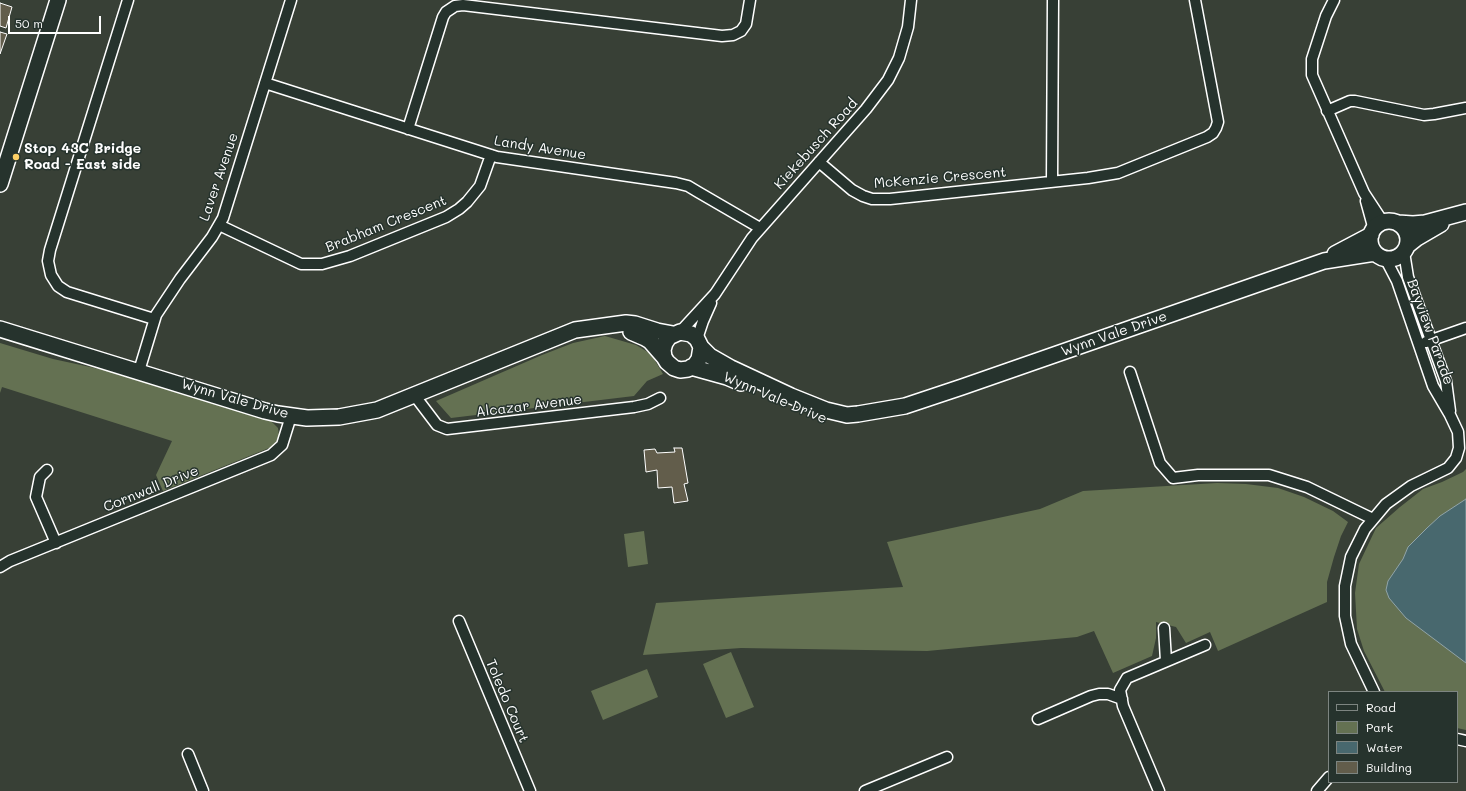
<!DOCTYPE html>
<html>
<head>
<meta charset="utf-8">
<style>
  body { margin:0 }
  #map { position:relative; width:1466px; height:791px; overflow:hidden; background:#384036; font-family:Mali,sans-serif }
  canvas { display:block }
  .legend { position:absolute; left:1328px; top:691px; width:130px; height:92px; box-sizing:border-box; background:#26332d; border:1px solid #7d8581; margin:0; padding:5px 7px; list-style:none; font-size:12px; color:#fff }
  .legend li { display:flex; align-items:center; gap:8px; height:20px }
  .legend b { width:20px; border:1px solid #7d8581 }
  .scale { position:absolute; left:8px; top:16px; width:93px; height:18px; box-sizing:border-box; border:2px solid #fff; border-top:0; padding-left:5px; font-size:12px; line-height:14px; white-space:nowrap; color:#fff; -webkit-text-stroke:3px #26332d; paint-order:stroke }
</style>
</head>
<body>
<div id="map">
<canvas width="1466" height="791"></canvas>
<ul class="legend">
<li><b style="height:5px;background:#26332d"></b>Road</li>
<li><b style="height:11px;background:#647152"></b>Park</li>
<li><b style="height:11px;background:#48686e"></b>Water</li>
<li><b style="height:11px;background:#625d4b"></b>Building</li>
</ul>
<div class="scale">50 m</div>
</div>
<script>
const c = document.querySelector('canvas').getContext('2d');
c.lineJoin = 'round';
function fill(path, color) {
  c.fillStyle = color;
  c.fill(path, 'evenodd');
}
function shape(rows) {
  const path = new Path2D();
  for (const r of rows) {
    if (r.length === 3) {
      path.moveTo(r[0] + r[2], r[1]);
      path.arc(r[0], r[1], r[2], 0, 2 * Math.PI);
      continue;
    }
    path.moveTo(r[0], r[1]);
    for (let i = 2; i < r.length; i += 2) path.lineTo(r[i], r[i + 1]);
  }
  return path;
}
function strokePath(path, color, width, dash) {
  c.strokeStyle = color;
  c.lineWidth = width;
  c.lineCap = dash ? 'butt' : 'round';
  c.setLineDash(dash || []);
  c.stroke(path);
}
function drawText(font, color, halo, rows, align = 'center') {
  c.font = font + ' Mali,sans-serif';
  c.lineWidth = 3;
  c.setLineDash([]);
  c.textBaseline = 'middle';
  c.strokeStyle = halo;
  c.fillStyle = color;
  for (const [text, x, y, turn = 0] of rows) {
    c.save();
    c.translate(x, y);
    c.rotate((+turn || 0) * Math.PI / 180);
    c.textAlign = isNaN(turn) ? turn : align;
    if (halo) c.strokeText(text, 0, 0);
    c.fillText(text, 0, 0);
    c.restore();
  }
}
fill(shape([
  [605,336,636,345,651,354,663,374,647,381,634,396,451,418,436,401,542,355,573,343],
  [0,343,53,359,118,373,270,420,278,428,279,436,274,446,163,491,156,475,172,441,2,387,0,393],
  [1466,469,1466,730,1457,728,1457,692,1385,692,1364,651,1357,629,1355,593,1359,564,1376,528,1400,507,1423,489,1442,482,1463,472],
  [1217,483,1246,484,1278,488,1304,497,1333,511,1348,522,1341,536,1334,557,1327,582,1327,602,1218,651,1210,632,1186,643,1176,627,1156,622,1156,638,1152,656,1113,673,1094,631,1077,637,927,651,741,648,643,655,656,603,903,587,887,542,1040,509,1083,491],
  [644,531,648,564,628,567,624,534],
  [731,652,754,707,726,718,703,664],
  [647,669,658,697,603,720,591,691]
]), '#647152');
const water = shape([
  [1466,499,1466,663,1406,618,1389,598,1386,590,1388,581,1403,559,1408,547,1427,528,1440,516,1466,499]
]);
fill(water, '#48686e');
strokePath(water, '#91a4a8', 1);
const building = shape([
  [0,3,12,7,6,28,0,26,0,3],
  [0,32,7,34,0,54,0,32],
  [674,448,682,448,688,483,684,484,688,501,674,503,672,487,658,488,657,470,646,472,644,450,655,449,657,453,675,452,674,448]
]);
fill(building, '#625d4b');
strokePath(building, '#fff', 1);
const street = shape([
  [128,0,50,250,48,261,51,275,58,286,67,292,154,319],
  [1334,0,1326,16,1312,59,1312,75,1364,193,1383,222],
  [265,83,497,157,676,183,688,186,698,192,760,228],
  [1327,111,1350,101,1355,101,1424,115,1434,114,1466,108],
  [408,129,443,17,446,12,455,6,463,5,722,36,733,35,741,31,746,24,750,0],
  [819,162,852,190,863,196,872,199,890,199,1088,178,1118,173,1207,137,1213,133,1216,128,1218,122,1195,0],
  [1052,182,1053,0],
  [1366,201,1374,230],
  [219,225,301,264,322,264,350,256,446,217,459,209,467,202,480,186,491,155],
  [1404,252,1408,277,1446,381,1450,411],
  [680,332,715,294,752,238,866,109,888,80,899,58,908,27,911,0],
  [697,339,703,321,711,303],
  [1426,342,1466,328],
  [139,371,156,315,180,279,212,237,223,218,291,0],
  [1130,372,1160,463,1173,478,1198,475,1269,475,1307,487,1373,519],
  [415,396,437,425,447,429,634,407,648,404,660,398],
  [47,470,40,477,36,497,56,543],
  [0,567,10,561,271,455,282,445,291,416],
  [459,621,530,791],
  [1164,628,1166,661],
  [1374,692,1351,644,1345,616,1345,586,1351,557,1365,529,1386,504,1411,486,1448,468,1456,458,1459,448,1458,432,1450,415,1433,386,1397,281,1385,258],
  [1038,719,1091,696,1099,694,1108,694,1122,699],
  [1457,739,1466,741],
  [188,754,203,791],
  [865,791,947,757],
  [1159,791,1123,706,1120,690,1127,678,1205,645],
  [1317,791,1329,777]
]);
const secondary = shape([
  [0,184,58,0],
  [1389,240,19],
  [1398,223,1413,224,1425,223,1466,212],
  [1407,246,1417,238,1441,224],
  [1335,254,1371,235],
  [0,329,265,411,278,414,307,418,339,417,377,410,575,330,626,323,635,324,657,331,673,334],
  [631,332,645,338,650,341,664,357],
  [701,347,699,359,695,365,688,369,680,370,674,368,667,362,664,357,663,350,665,343,669,337,680,332,691,334,697,339,701,347,710,356,731,368,791,396,826,410,847,415,858,414,905,406,962,387,1324,261,1375,253],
  [691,367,727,377,741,383]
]);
strokePath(street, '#fff', 13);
strokePath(secondary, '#fff', 18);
strokePath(street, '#26332d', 10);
strokePath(secondary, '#26332d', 15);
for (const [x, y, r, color] of [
  [16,157,4,"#ffd166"]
]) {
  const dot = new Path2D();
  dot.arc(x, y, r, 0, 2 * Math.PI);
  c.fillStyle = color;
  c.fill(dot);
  strokePath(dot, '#26332d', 1.5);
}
drawText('14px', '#fff', '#26332d', [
  ["Kiekebusch Road",816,144,-48],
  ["Landy Avenue",540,148,9],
  ["Laver Avenue",219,177,-71],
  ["McKenzie Crescent",940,178,-5],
  ["Brabham Crescent",386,224,-22],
  ["Bayview Parade",1430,332,70],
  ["Wynn Vale Drive",1114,334,-19],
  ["Wynn Vale Drive",775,398,23],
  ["Wynn Vale Drive",235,399,16],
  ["Alcazar Avenue",529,406,-7],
  ["Cornwall Drive",151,489,-22],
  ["Toledo Court",507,701,67]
]);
drawText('bold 14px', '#fff', '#26332d', [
  ["Stop 43C Bridge",24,149],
  ["Road - East side",24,165]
], 'left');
</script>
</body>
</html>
